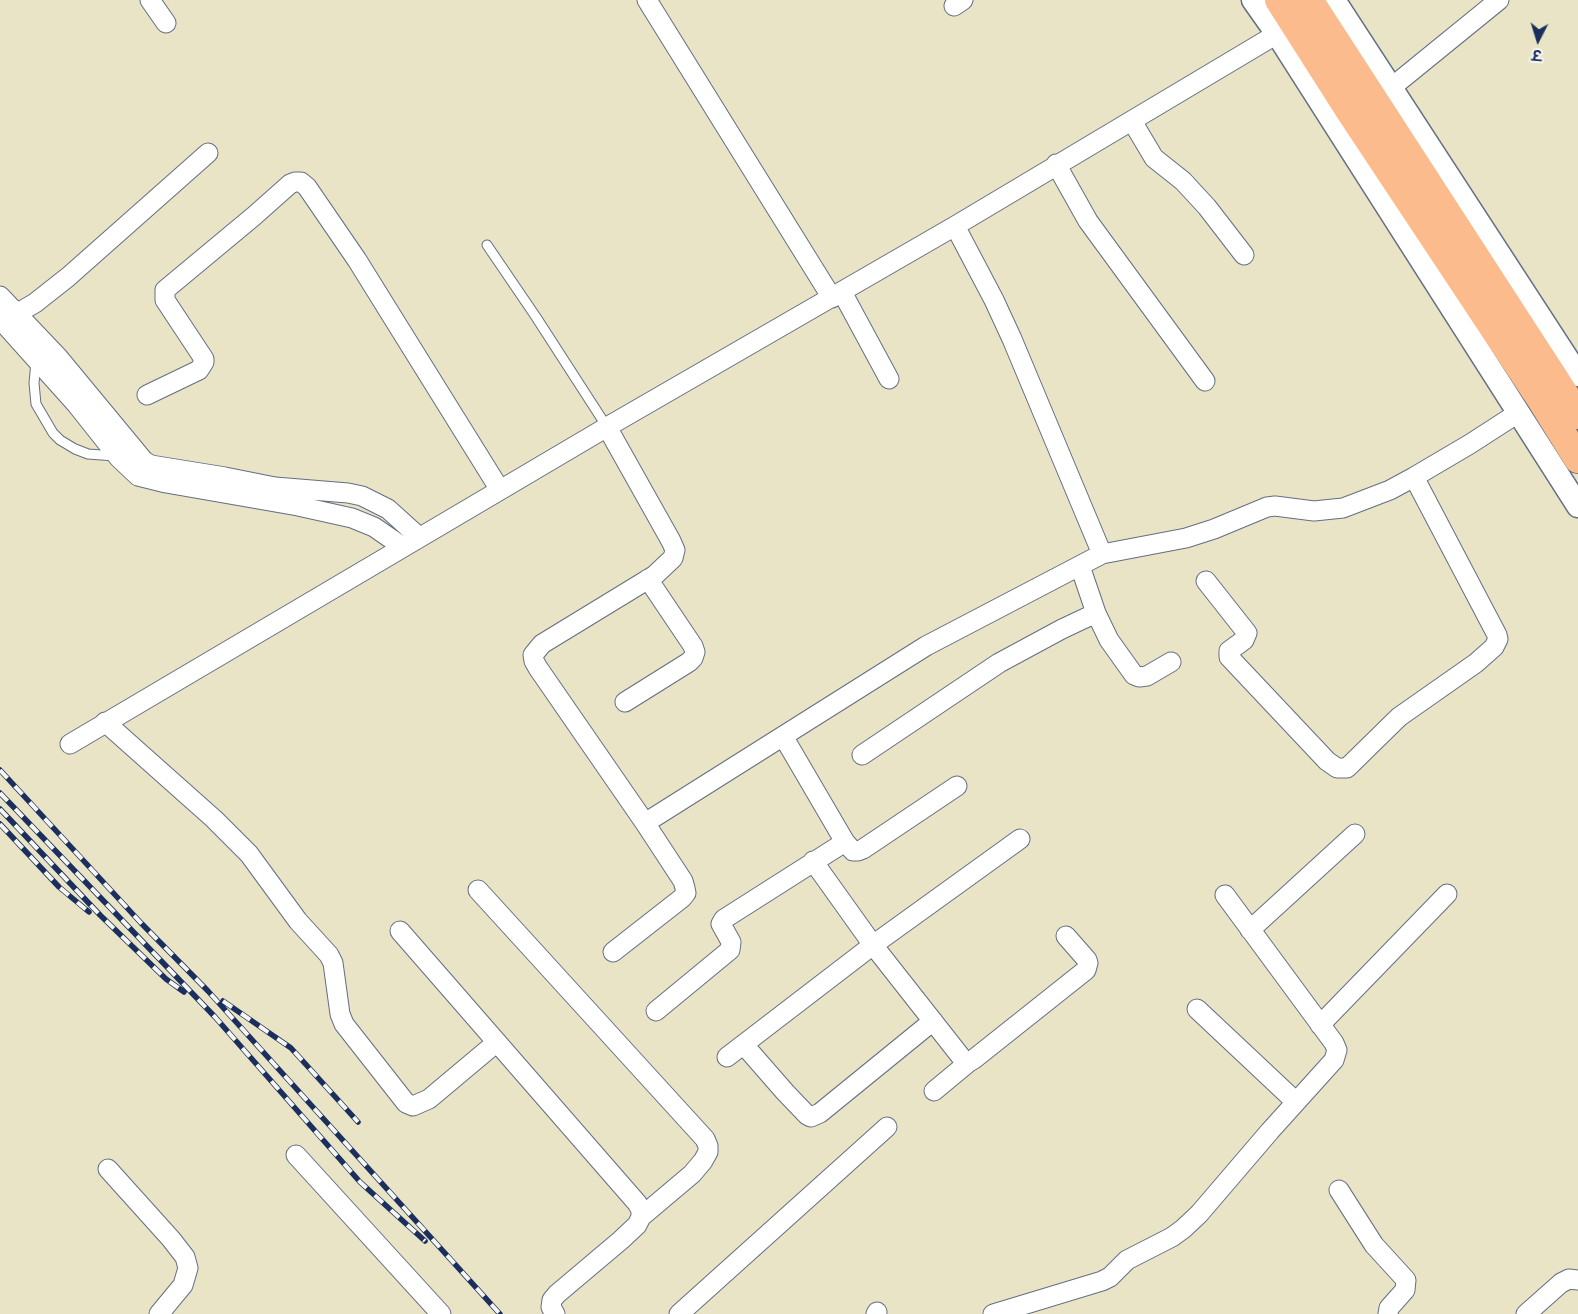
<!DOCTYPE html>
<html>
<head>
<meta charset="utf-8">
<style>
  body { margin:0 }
  #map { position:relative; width:1578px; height:1314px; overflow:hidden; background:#eae4c6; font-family:"Shantell Sans","Playpen Sans Deva",sans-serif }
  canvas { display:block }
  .north { position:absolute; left:1513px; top:15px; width:50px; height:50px; -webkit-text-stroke:4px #f6f6f2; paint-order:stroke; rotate:185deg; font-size:14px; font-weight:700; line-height:20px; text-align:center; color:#1b2f5e }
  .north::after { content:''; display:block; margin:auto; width:18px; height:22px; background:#1b2f5e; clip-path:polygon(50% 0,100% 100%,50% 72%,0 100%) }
</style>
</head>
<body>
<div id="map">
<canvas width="1578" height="1314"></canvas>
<div class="north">उ</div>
</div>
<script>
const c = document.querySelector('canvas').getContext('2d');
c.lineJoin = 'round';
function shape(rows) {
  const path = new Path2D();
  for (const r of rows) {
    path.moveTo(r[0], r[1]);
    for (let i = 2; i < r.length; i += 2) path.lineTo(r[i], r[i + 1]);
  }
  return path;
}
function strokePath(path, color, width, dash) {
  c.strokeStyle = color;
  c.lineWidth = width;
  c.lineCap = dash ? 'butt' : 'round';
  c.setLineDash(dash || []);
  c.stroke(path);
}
const service = shape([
  [487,245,536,317,607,427],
  [36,362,34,383,36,404,53,433,60,440,75,449,88,454,115,456]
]);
const minor = shape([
  [150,0,166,23],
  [647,0,832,298],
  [954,6,963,0],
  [1392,87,1499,0],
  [1132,121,1154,158,1183,181,1207,207,1244,255],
  [1056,164,1088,221,1205,381],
  [955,226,994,300,1012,339,1102,554],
  [842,292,889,379],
  [0,296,58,357,144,461,151,465,225,477,275,487,348,493,362,496,388,509,419,537],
  [4,315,23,310,35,303,68,277,208,153],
  [0,319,77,405,119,458,138,476,166,483,298,506,352,518,374,527,403,547],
  [147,395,199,370,204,362,204,359,165,300,165,290,254,216,290,184,295,182,301,182,307,187,357,260,500,490],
  [607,427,671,541,675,550,673,558,655,575,542,644,533,655,534,661,538,668,645,823,683,881,685,888,686,893,682,898,613,952],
  [1080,566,1096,613,1109,640,1134,675,1139,677,1147,676,1171,662],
  [1206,581,1247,633,1244,640,1229,651,1229,657,1327,761,1337,768,1347,768,1399,717,1476,663,1494,647,1498,639,1497,635,1414,477],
  [625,702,689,662,693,658,695,652,693,646,648,579],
  [105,722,214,819,249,854,298,921,329,955,333,963,340,1014,344,1024,406,1103,413,1106,429,1099,497,1042],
  [783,736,845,842,853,851,858,851,863,849,957,786],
  [70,744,607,427,955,226,1277,34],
  [862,755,999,663,1062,629,1096,613],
  [645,823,926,646,1102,554,1186,538,1214,529,1267,507,1275,506,1314,511,1343,508,1390,490,1414,477,1470,444,1518,413],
  [813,861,873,945,965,1062,969,1062,974,1059,1086,970,1088,963,1087,960,1066,936],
  [478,890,705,1139,708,1146,708,1152,703,1161,692,1174,641,1217],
  [1250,930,1355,834],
  [400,931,637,1203,641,1210,641,1217,637,1225,621,1240,557,1294,552,1300,551,1307,555,1314],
  [1197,1009,1296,1102],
  [656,1011,730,950,731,942,721,924,724,919,845,842],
  [1320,1025,1447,894],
  [744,1045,785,1092,807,1115,811,1117,820,1113,933,1021],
  [727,1057,873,945,1020,839],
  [934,1091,969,1062],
  [296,1155,441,1314],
  [108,1169,171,1239,185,1257,188,1268,183,1285,159,1314],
  [1339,1190,1374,1245,1406,1280,1405,1290,1389,1308,1388,1314],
  [679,1314,887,1127],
  [876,1314,877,1312],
  [993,1314,1102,1281,1110,1277,1127,1260,1172,1237,1183,1229,1199,1214,1270,1131,1334,1060,1337,1050,1334,1043,1225,895],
  [1526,1314,1561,1283,1569,1279,1578,1280]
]);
const tertiary = shape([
  [1253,0,1277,34,1578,506],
  [1334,0,1578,375]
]);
const trunk = shape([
  [1279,0,1349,110,1542,401,1578,459],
  [1309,0,1578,415]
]);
strokePath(service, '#636e82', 11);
strokePath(minor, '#636e82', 21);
strokePath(tertiary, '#636e82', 25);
strokePath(trunk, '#636e82', 30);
strokePath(service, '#fff', 9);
strokePath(minor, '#fff', 19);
strokePath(tertiary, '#fff', 22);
strokePath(trunk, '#fbbb8c', 28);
const rail = shape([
  [0,770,141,923,208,991,500,1314],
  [0,793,215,1017,360,1182,425,1241],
  [0,809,100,915,166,979,184,992],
  [0,824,59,887,89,912],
  [223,1001,291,1048,358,1122]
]);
strokePath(rail, '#1b2f5e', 5.5);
strokePath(rail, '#f6f6f2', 4, [11]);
</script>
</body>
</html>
